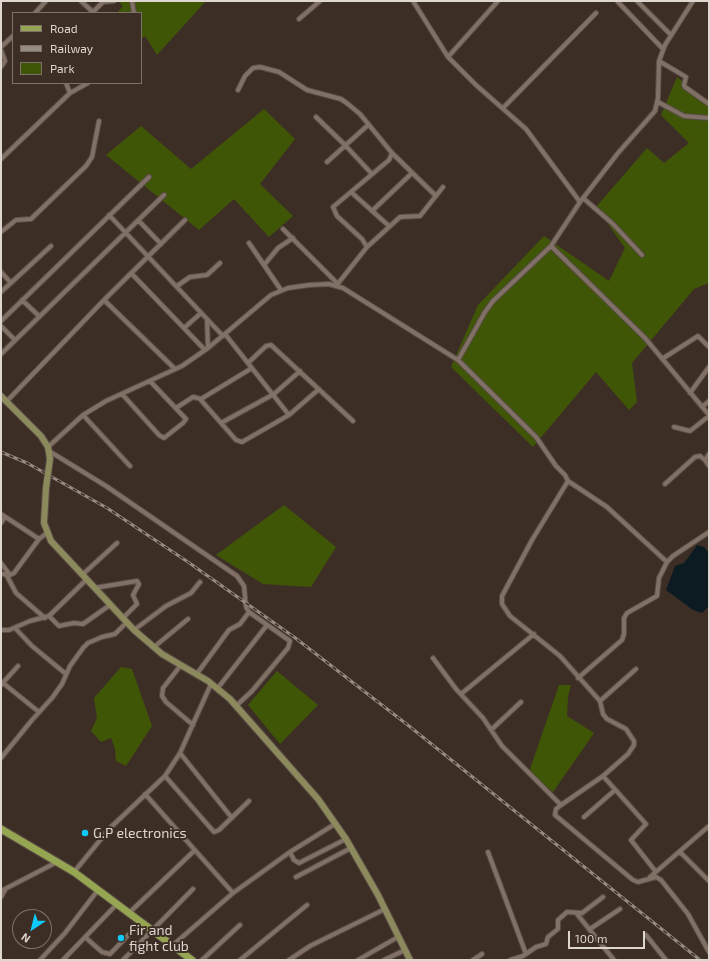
<!DOCTYPE html>
<html>
<head>
<meta charset="utf-8">
<style>
  body { margin:0 }
  #map { position:relative; width:710px; height:961px; overflow:hidden; background:#3d2e25; font-family:"Exo 2",sans-serif }
  canvas { display:block }
  .frame { position:absolute; inset:0; border:2px solid #dfd6d0; pointer-events:none }
  .legend { position:absolute; left:12px; top:12px; width:130px; height:72px; box-sizing:border-box; background:#3d2e25; border:1px solid #7e7169; margin:0; padding:5px 7px; list-style:none; font-size:12px; color:#dfd6d0 }
  .legend li { display:flex; align-items:center; gap:8px; height:20px }
  .legend b { width:20px; border:1px solid #7e7169 }
  .north { position:absolute; left:12px; top:909px; width:40px; height:40px; box-sizing:border-box; background:#3d2e25; border:1px solid #7e7169; border-radius:50%; rotate:215deg; font-size:11px; font-weight:700; line-height:16px; text-align:center; color:#dfd6d0 }
  .north::after { content:''; display:block; margin:auto; width:14px; height:18px; background:#0ecafa; clip-path:polygon(50% 0,100% 100%,50% 72%,0 100%) }
  .scale { position:absolute; left:568px; top:931px; width:77px; height:18px; box-sizing:border-box; border:2px solid #dfd6d0; border-top:0; padding-left:5px; font-size:12px; line-height:14px; white-space:nowrap; color:#dfd6d0; -webkit-text-stroke:3px #3d2e25; paint-order:stroke }
</style>
</head>
<body>
<div id="map">
<canvas width="710" height="961"></canvas>
<div class="frame"></div>
<ul class="legend">
<li><b style="height:5px;background:#96a552"></b>Road</li>
<li><b style="height:5px;background:#968b83"></b>Railway</li>
<li><b style="height:11px;background:#405607"></b>Park</li>
</ul>
<div class="north">N</div>
<div class="scale">100 m</div>
</div>
<script>
const c = document.querySelector('canvas').getContext('2d');
c.lineJoin = 'round';
function fill(path, color) {
  c.fillStyle = color;
  c.fill(path, 'evenodd');
}
function shape(rows) {
  const path = new Path2D();
  for (const r of rows) {
    path.moveTo(r[0], r[1]);
    for (let i = 2; i < r.length; i += 2) path.lineTo(r[i], r[i + 1]);
  }
  return path;
}
function strokePath(path, color, width, dash) {
  c.strokeStyle = color;
  c.lineWidth = width;
  c.lineCap = dash ? 'butt' : 'round';
  c.setLineDash(dash || []);
  c.stroke(path);
}
function drawText(font, color, halo, rows, align = 'center') {
  c.font = font + ' "Exo 2",sans-serif';
  c.lineWidth = 4;
  c.setLineDash([]);
  c.textBaseline = 'middle';
  c.strokeStyle = halo;
  c.fillStyle = color;
  for (const [text, x, y, turn = 0] of rows) {
    c.save();
    c.translate(x, y);
    c.rotate((+turn || 0) * Math.PI / 180);
    c.textAlign = isNaN(turn) ? turn : align;
    if (halo) c.strokeText(text, 0, 0);
    c.fillText(text, 0, 0);
    c.restore();
  }
}
fill(shape([
  [118,1,206,1,157,55,145,36,141,39,141,13,117,13,123,6],
  [677,77,709,103,709,283,694,289,632,363,637,402,629,410,596,372,533,447,451,367,478,305,544,236,609,281,625,248,596,207,647,148,664,163,689,143,661,115],
  [264,109,295,139,260,184,293,216,269,237,234,199,199,230,106,155,141,126,191,169],
  [284,505,336,547,311,587,263,584,216,555],
  [121,667,132,669,152,726,126,766,116,761,115,749,111,738,101,742,91,731,97,718,94,698],
  [277,671,318,705,280,744,248,705],
  [559,685,571,685,568,696,567,716,594,733,553,792,533,776,530,769]
]), '#405607');
fill(shape([
  [697,545,704,547,709,553,709,606,702,613,693,610,666,590,675,566,684,563]
]), '#0c1b22');
const street = shape([
  [81,1,94,13],
  [132,1,134,13],
  [413,1,448,57,476,85,526,129,580,202],
  [637,1,671,35],
  [618,2,663,49],
  [93,12,103,2,114,1],
  [35,13,46,1],
  [299,19,320,1],
  [1,47,13,36],
  [1,50,5,61,1,67],
  [448,57,498,1],
  [659,61,686,77,684,85,685,87,709,104],
  [66,83,70,93],
  [238,90,245,76,253,68,260,67,279,72,307,90,341,99,348,104,360,114,392,153,389,160,333,207,337,216,362,239,367,247,336,286],
  [658,102,684,116,709,118],
  [503,108,596,13],
  [316,117,345,145,372,174],
  [392,153,436,196],
  [1,159,70,93,88,83],
  [327,162,368,125],
  [351,192,389,226],
  [583,198,613,224,642,255],
  [372,211,412,173],
  [109,215,223,336],
  [138,220,161,244],
  [283,229,338,284],
  [1,232,16,220,31,219,86,166,92,157,99,121],
  [249,243,281,290],
  [551,246,645,338,709,415],
  [367,247,400,217,420,216,443,187],
  [264,265,278,248,293,238],
  [1,272,11,283],
  [131,273,205,350],
  [177,286,190,277,207,275,220,263],
  [1,292,51,246],
  [22,300,39,316],
  [207,319,208,348],
  [1,321,149,177],
  [1,326,15,340],
  [184,328,201,313],
  [225,334,289,415],
  [1,354,164,195],
  [662,359,698,336,709,347],
  [458,360,485,312,493,301,551,246,580,202,618,153,655,111,658,98,659,61,665,45,693,1],
  [248,363,266,346,271,345,353,421],
  [175,369,104,300,185,220],
  [690,393,709,367],
  [122,394,159,435,164,438,183,423,186,419,150,381],
  [200,399,236,440,242,442,289,415,319,389],
  [7,401,104,300],
  [702,407,709,401],
  [176,408,193,397,201,399,252,368],
  [83,415,130,466],
  [221,423,274,394,300,371],
  [674,427,690,431,709,416],
  [48,447,83,415,106,401,182,366,208,348,271,295,288,288,309,285,329,284,343,288,458,360,536,437,556,466,565,475,568,481,532,540,502,596,502,604,510,616,560,656,600,701,603,714,607,719,626,729,634,741,634,745,628,754,603,776,561,805,556,809,555,815,633,880,638,882,656,877,661,880,688,914,709,952],
  [49,451,106,486,237,576,244,586,246,607,249,612,290,641,288,648,252,691,236,706],
  [709,454,705,460,709,466],
  [568,481,607,507,667,562],
  [665,484,695,457,700,456,705,460],
  [1,514,39,539],
  [1,523,5,517],
  [1,563,10,575],
  [1,574,10,575,14,573,39,539,47,533],
  [6,574,16,593,45,618],
  [82,575,117,543],
  [94,588,137,581,139,584,133,595,137,604,123,618],
  [49,616,59,626,74,623,83,624,110,605],
  [15,628,32,646,66,674],
  [1,630,9,630,30,621,49,616,86,580],
  [134,630,166,606,191,593,200,582],
  [154,647,188,619],
  [433,658,456,689,483,718,502,746,561,805],
  [181,665,163,688,162,696,166,702,193,725],
  [196,675,229,630,240,624,249,612],
  [578,678,622,640,624,634,624,618,627,613,657,596,659,578,667,562,673,556,709,532],
  [3,683,39,712],
  [1,685,18,666],
  [217,689,267,625],
  [461,694,534,634],
  [600,701,636,669],
  [491,730,521,702],
  [180,753,232,818],
  [1,758,32,720,52,698,62,684,70,666,83,648,88,643,102,637,115,634,127,622],
  [165,776,214,832,219,830,249,801],
  [603,776,646,824,631,840,656,872],
  [145,794,233,893],
  [584,817,615,790],
  [290,852,294,860,299,863,346,839],
  [488,852,526,954],
  [680,852,709,881],
  [74,872,110,828,165,776,180,753,211,684],
  [296,877,351,848],
  [650,877,709,826],
  [1,891,57,862],
  [1,897,5,890],
  [129,913,195,850],
  [577,914,614,960],
  [590,929,620,909],
  [646,935,666,960],
  [85,937,102,952,110,954,141,922],
  [173,945,233,893,290,852,335,824],
  [40,960,65,933,98,890],
  [63,960,117,904],
  [123,960,193,889],
  [202,960,240,925],
  [240,960,307,905],
  [289,960,310,946,385,909],
  [358,960,398,937],
  [384,960,405,950],
  [473,960,482,954],
  [510,960,523,956,536,947,546,944,548,937,558,929,558,920,567,912,582,913,603,897]
]);
const secondary = shape([
  [1,396,41,436,48,447,50,459],
  [46,488,44,523,51,541,134,630,162,654,208,681,230,699,318,799,346,839,378,895,410,960]
]);
const primary = shape([
  [1,829,74,872,192,960]
]);
strokePath(street, '#584c44', 6);
strokePath(secondary, '#584c44', 8);
strokePath(primary, '#584c44', 9);
strokePath(street, '#817066', 4);
strokePath(secondary, '#8c8a5c', 6);
strokePath(primary, '#96a552', 7);
const rail = shape([
  [1,452,27,463,107,508,188,562,294,637,409,726,700,960]
]);
strokePath(rail, '#968b83', 3);
strokePath(rail, '#3d2e25', 1.5, [4.5]);
const secondaryBridge = shape([
  [46,488,50,459]
]);
strokePath(secondaryBridge, '#584c44', 8, []);
strokePath(secondaryBridge, '#8c8a5c', 6);
for (const [x, y, r, color] of [
  [85,833,4,"#0ecafa"],
  [121,938,4,"#0ecafa"]
]) {
  const dot = new Path2D();
  dot.arc(x, y, r, 0, 2 * Math.PI);
  c.fillStyle = color;
  c.fill(dot);
  strokePath(dot, '#3d2e25', 1.5);
}
drawText('14px', '#dfd6d0', '#3d2e25', [
  ["G.P electronics",93,833],
  ["Fir and",129,930],
  ["fight club",129,946]
], 'left');
</script>
</body>
</html>
